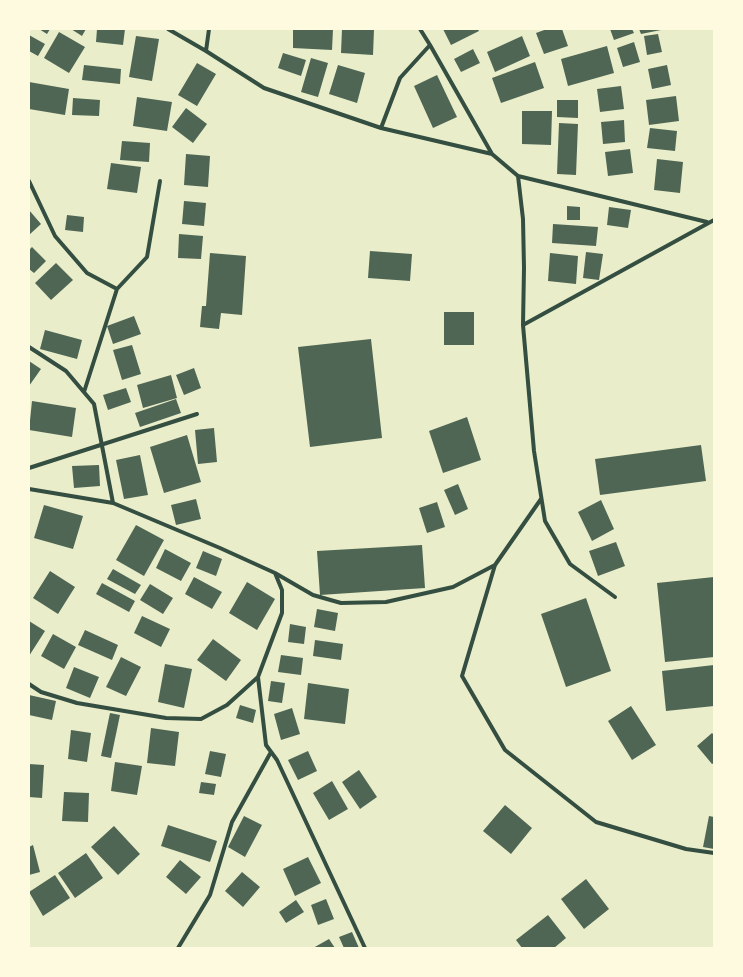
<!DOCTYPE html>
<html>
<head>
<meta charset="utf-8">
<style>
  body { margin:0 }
  #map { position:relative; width:743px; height:977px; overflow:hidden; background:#e9edc9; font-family:Signika,sans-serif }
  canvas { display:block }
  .frame { position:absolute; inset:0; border:30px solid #fefae0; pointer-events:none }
</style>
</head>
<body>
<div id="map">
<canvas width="743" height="977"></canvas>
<div class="frame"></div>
</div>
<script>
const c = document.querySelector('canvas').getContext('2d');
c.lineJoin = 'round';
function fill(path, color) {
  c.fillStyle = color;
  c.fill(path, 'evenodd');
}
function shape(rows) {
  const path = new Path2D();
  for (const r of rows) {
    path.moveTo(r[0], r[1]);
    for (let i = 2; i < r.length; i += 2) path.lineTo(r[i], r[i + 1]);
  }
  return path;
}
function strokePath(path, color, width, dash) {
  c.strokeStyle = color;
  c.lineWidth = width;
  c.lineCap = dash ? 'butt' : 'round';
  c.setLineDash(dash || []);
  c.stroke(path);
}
fill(shape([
  [39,29,50,29,47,34],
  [71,29,86,29,82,36],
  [97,29,125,29,123,45,96,42],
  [293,29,333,29,332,50,293,48],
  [342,29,374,29,373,55,341,53],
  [443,29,478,29,479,31,451,45],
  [547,29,562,29,568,46,544,54,536,33],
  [610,29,632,29,634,33,614,40],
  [639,29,661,29,661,30,641,34],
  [59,32,85,47,69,73,44,58],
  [658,34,662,52,647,55,644,36],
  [29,35,45,44,38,56,29,51],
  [136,36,159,39,152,81,129,77],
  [522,36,530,56,495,72,487,52],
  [634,42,640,62,623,67,617,48],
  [607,46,614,73,568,86,561,59],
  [473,49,480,63,461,72,454,59],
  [283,53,306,60,301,76,278,68],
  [311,58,328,63,318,97,301,92],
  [535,62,544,88,501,103,492,78],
  [197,63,216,74,197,106,178,95],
  [84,65,121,69,120,84,82,80],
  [338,65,365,73,357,103,329,94],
  [667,65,671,85,652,89,648,69],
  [437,75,457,117,433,128,414,86],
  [29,82,69,89,65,115,29,109],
  [621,86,624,109,600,112,597,89],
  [676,96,679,121,649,125,646,100],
  [137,97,172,102,167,131,133,126],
  [73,98,100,100,99,116,72,115],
  [557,100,578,100,578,118,557,117],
  [186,108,207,124,193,143,172,127],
  [522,111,552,111,551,145,522,144],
  [624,120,625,142,603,144,601,122],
  [559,123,578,124,576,175,557,174],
  [650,128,677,131,675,151,647,148],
  [122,141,150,143,149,162,120,160],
  [630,149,633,173,608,176,605,152],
  [186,154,210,156,208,187,184,185],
  [657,159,683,162,680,193,654,190],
  [111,163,141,167,137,193,107,189],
  [184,201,206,203,204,226,182,224],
  [567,206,580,207,580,220,567,220],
  [609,207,631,210,628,228,607,225],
  [29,210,41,224,29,235],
  [67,215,84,217,83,232,65,230],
  [553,224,598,227,596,246,552,243],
  [179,234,203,236,201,259,178,258],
  [32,247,46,261,34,273,29,269,29,250],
  [370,251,412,254,410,281,368,278],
  [586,252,603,254,599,280,583,278],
  [210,253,246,256,242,315,221,313,219,329,200,327,202,306,206,306],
  [550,253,578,256,576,284,548,281],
  [56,263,73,280,51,300,35,283],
  [444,312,474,312,474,345,444,345],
  [134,316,141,334,113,344,107,326],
  [45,330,82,340,77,359,40,349],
  [371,339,382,438,310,447,298,347],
  [132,345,141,374,122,380,113,350],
  [29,361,41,369,29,386],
  [194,368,201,388,184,395,176,375],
  [171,375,177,398,143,408,137,385],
  [126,388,131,402,108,410,103,395],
  [176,399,181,413,140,427,135,413],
  [32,401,76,408,72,437,29,430],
  [467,417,481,460,443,473,429,431],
  [214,428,217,462,198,464,195,430],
  [187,435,201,482,164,493,150,447],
  [701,445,706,481,600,495,595,459],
  [140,455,148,495,124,499,116,460],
  [99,465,100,486,74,488,72,466],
  [458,484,468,509,455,515,444,490],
  [196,499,201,519,176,525,171,505],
  [601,500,614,529,592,541,578,512],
  [437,502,445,527,427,533,419,508],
  [44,505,83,516,73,549,34,538],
  [136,525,164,540,144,576,116,560],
  [616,542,625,566,598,576,589,551],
  [422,545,425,588,320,595,317,551],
  [165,549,191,563,181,581,156,568],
  [203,551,222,559,216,576,196,568],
  [113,569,141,585,135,594,107,579],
  [50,571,75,587,58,614,33,598],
  [194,577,222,592,212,609,185,594],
  [714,577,714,657,665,662,657,583],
  [247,582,275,599,257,630,229,613],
  [102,583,135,601,129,612,96,594],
  [150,584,173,598,163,614,140,600],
  [586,598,611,671,566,687,541,614],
  [317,609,338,613,335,631,314,627],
  [142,616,170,629,161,647,134,633],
  [29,621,45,631,29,656],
  [290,624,306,627,304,644,288,642],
  [85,630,118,645,112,660,78,645],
  [53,634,76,647,64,669,41,656],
  [213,639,241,660,226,681,197,660],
  [315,640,343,644,341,660,313,656],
  [281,655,303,658,301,675,278,672],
  [121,657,141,667,126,696,106,687],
  [165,664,192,669,184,708,158,702],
  [714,665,714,706,666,711,662,671],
  [74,667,99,677,90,698,66,688],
  [271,681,285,683,282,703,268,701],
  [308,683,349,689,345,724,304,719],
  [29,695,56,701,52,720,29,715],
  [240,705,256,710,253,723,236,718],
  [631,706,656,745,632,760,608,721],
  [292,708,300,734,281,740,274,714],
  [110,713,120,715,111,758,101,756],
  [151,728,179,732,175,766,147,763],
  [71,730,91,733,87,762,68,759],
  [712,733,714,735,714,763,712,764,697,746],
  [210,751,226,754,221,777,205,774],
  [308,751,317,771,298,780,288,760],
  [115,762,142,766,137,795,111,791],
  [29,764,44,765,42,798,29,797],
  [359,770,377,797,360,809,342,782],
  [332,781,348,809,329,820,313,793],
  [201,782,216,784,214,795,199,793],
  [64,792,89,793,88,822,62,821],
  [505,805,532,828,511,854,483,831],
  [244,816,262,825,245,857,228,847],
  [709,816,714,817,714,849,703,847],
  [168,825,217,841,210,862,161,846],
  [114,826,140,854,118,875,91,847],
  [33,845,40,872,29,875,29,847],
  [86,853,103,878,75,898,58,873],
  [308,857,321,883,295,896,283,869],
  [180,860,201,877,186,894,166,877],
  [242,872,260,887,243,907,225,891],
  [55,875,70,898,43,916,29,892],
  [586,879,609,909,584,929,561,899],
  [326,899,334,919,318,925,311,905],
  [296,900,304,912,286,923,279,912],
  [548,915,566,938,554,948,522,948,516,940],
  [352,932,359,948,344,948,339,937],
  [329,939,335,948,313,948]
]), '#4f6655');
strokePath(shape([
  [168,29,206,51,264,88,381,128,492,154,518,176,523,219,524,268,523,325,534,451,545,521,570,564,615,597],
  [430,45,492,154],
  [206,51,209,29],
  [381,128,400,78,430,45,420,29],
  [518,176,707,222],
  [29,181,55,236,87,273,117,289],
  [523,325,714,220],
  [29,347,66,371,94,404,113,503,220,548,275,573,282,590,282,613,258,677,227,705,201,719,166,718,77,703,41,692,29,684],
  [84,392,117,289,147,257,160,181],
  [29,468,197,414],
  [29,489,113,503],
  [541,499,495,565,462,676,505,750,596,822,686,849,714,853],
  [275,573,313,595,341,603,386,602,453,587,495,565],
  [258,677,266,745,277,760,365,948],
  [178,948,210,895,232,822,271,752]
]), '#344e41', 4);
</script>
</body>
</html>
